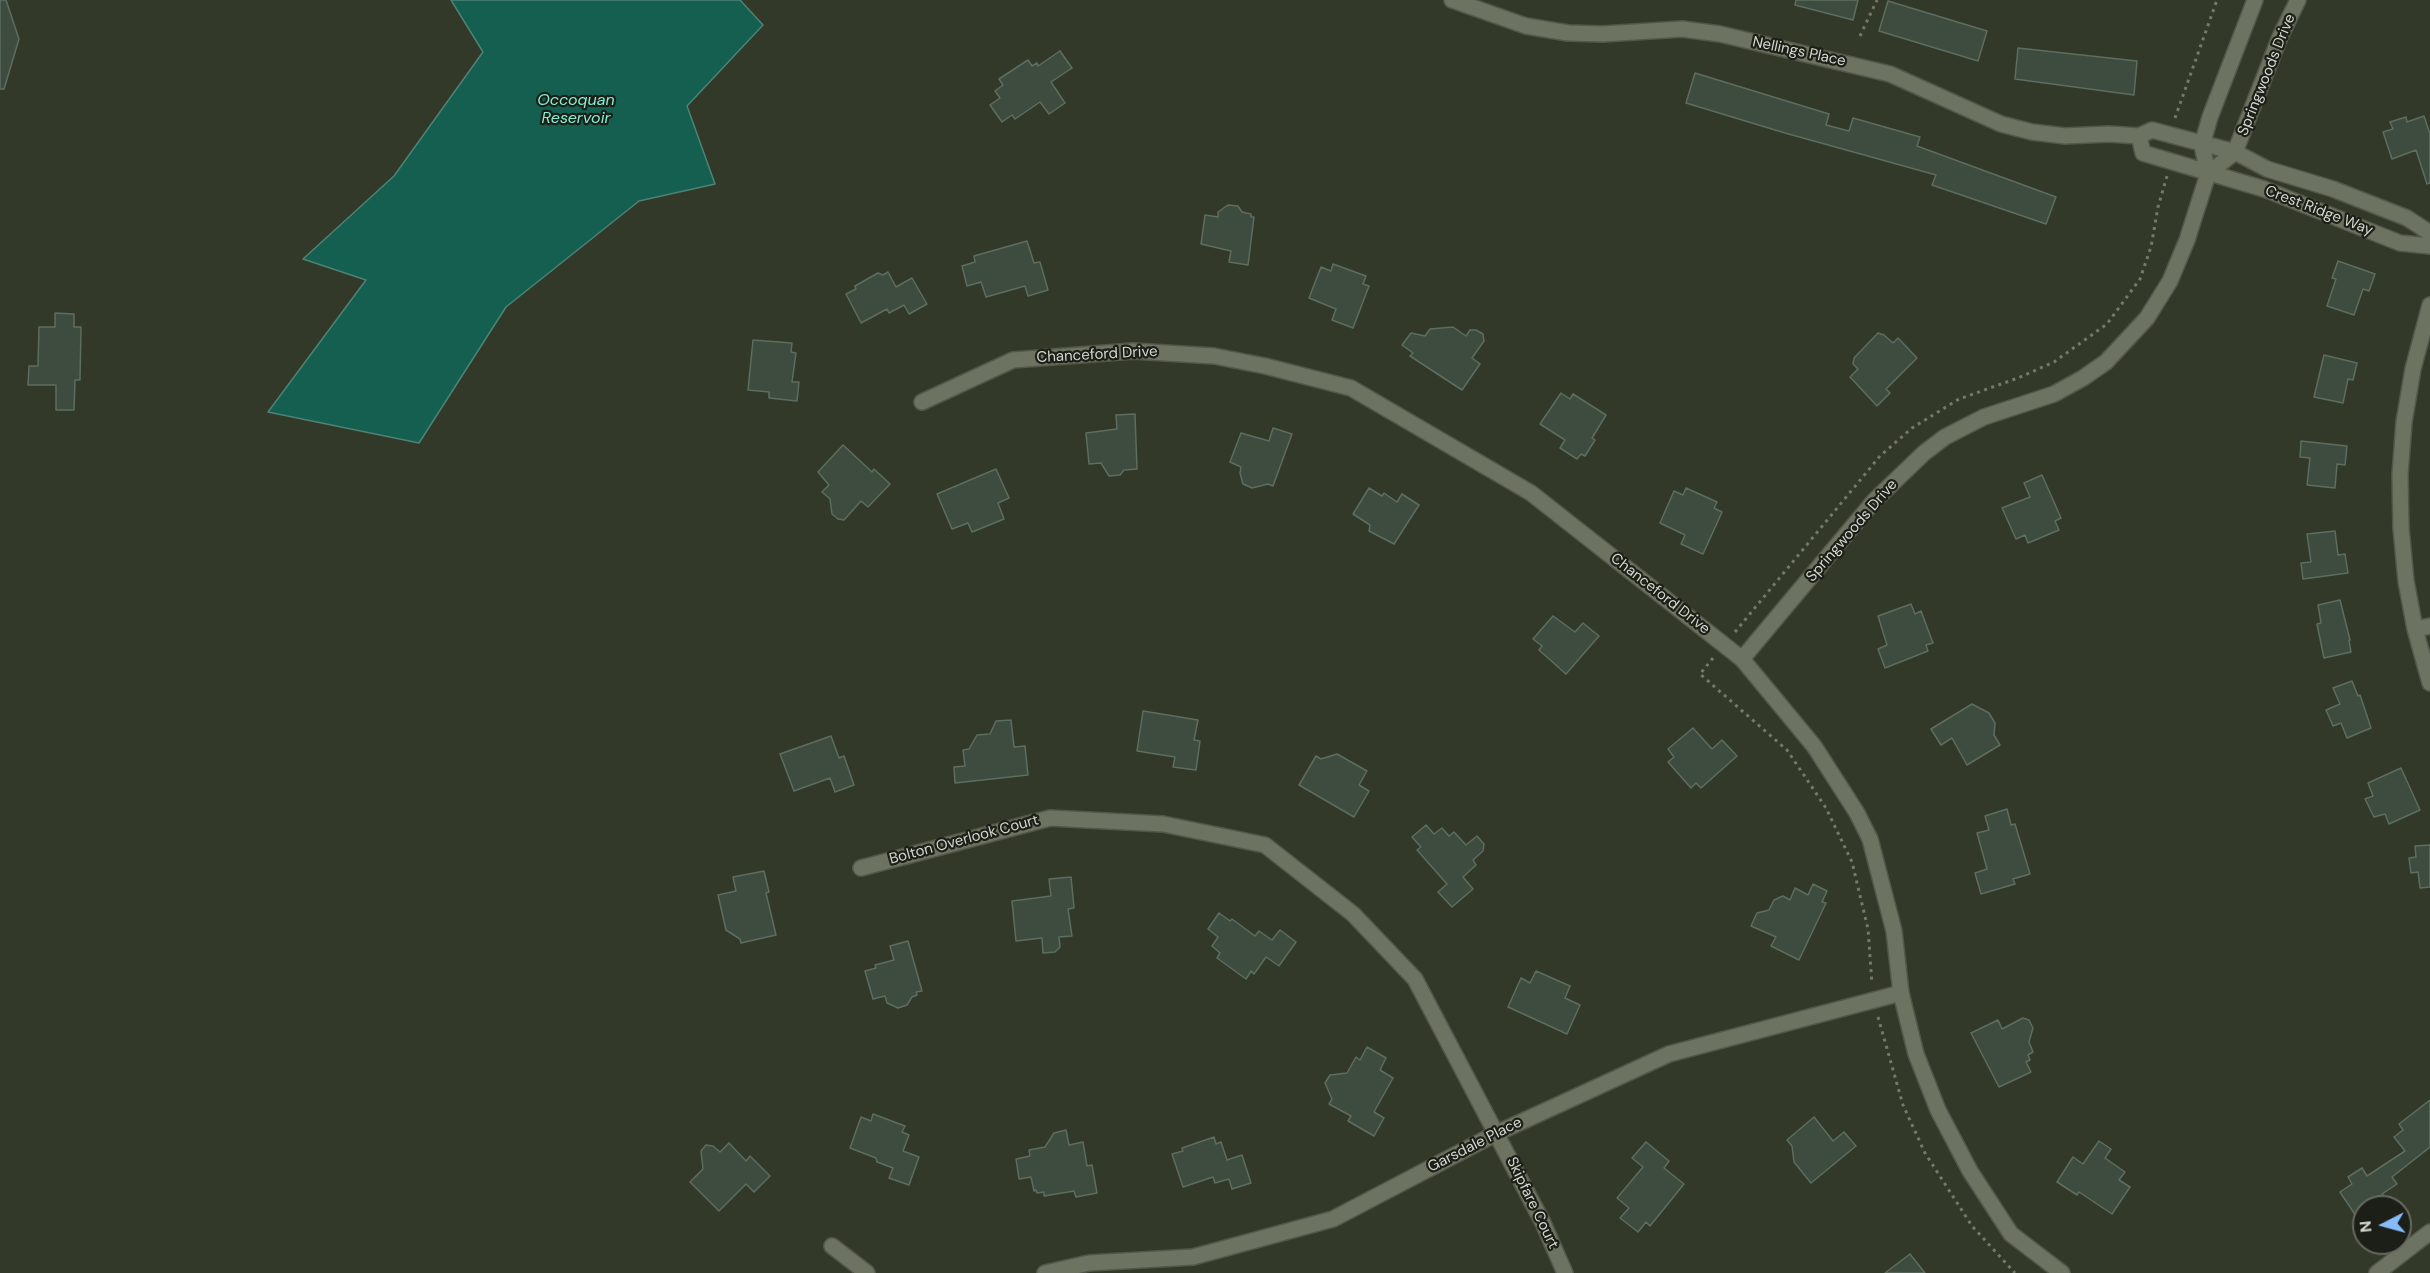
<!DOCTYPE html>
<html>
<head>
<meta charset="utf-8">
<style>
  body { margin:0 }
  #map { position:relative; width:2430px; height:1273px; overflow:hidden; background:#333928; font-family:"DM Sans",sans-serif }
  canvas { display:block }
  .north { position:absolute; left:2352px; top:1195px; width:60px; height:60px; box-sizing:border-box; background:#1c1f17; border:2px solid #656960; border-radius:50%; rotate:264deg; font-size:16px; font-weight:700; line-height:24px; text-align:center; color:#d3d7cd }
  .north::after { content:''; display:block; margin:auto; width:21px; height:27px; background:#85bbfb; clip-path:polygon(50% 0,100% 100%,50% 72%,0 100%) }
</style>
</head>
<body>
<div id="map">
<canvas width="2430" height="1273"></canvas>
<div class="north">N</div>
</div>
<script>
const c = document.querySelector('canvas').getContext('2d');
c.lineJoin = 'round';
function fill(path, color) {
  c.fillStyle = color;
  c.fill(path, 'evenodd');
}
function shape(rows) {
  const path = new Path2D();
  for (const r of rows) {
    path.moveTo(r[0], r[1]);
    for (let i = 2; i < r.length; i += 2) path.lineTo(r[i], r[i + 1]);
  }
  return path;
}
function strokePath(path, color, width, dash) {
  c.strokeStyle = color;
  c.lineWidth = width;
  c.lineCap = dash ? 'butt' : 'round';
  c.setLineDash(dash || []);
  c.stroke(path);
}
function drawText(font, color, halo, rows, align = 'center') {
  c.font = font + ' "DM Sans",sans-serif';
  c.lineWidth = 4.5;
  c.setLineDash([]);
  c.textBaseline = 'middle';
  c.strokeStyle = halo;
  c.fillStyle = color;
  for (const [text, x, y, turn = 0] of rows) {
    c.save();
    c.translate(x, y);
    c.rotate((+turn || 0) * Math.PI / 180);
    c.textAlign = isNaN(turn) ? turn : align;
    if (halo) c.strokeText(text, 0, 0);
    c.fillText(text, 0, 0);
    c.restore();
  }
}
const water = shape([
  [451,0,740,0,763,25,687,106,715,184,639,201,506,307,419,443,268,412,366,280,303,259,394,176,483,52,451,0]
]);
fill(water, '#145f50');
strokePath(water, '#4d8376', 1.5);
const building = shape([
  [0,0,6,0,19,39,4,89,0,89,0,0],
  [1796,0,1858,0,1853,20,1795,5,1796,0],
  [1888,1,1987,31,1978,61,1879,31,1888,1],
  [2018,48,2137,61,2134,95,2015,79,2018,48],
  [1060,51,1072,68,1051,82,1065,103,1049,114,1040,102,1015,119,1012,115,1002,122,990,105,1000,98,995,91,1003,85,999,79,1028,60,1032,66,1037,63,1038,66,1060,51],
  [1695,73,1829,114,1826,125,1849,131,1853,118,1920,137,1917,146,2056,197,2046,224,1932,185,1936,175,1785,133,1686,103,1695,73],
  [2424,116,2430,134,2430,183,2427,184,2416,150,2392,159,2383,132,2393,129,2390,122,2406,117,2407,122,2424,116],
  [1228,205,1238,206,1242,212,1251,214,1251,217,1254,217,1248,265,1229,262,1231,251,1201,244,1205,215,1218,217,1218,212,1228,205],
  [1027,241,1034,263,1040,262,1048,290,1028,296,1025,286,986,297,981,282,967,286,962,266,975,262,974,256,1027,241],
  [2338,261,2375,274,2369,291,2363,289,2354,315,2327,306,2336,279,2332,278,2338,261],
  [1333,264,1366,276,1363,284,1369,286,1353,328,1332,320,1336,309,1309,298,1321,267,1331,271,1333,264],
  [888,272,896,287,912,278,927,304,909,314,904,305,889,313,887,309,861,323,846,294,856,289,855,286,878,273,883,275,888,272],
  [55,313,74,314,74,327,81,327,80,380,75,380,74,410,56,410,56,385,28,385,29,366,38,366,39,327,55,327,55,313],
  [1453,327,1466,336,1470,330,1476,330,1483,334,1484,341,1472,358,1480,364,1462,390,1410,356,1413,353,1402,345,1411,333,1425,336,1430,329,1453,327],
  [1878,333,1884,335,1893,343,1898,338,1917,358,1886,389,1890,393,1877,406,1850,377,1858,369,1853,364,1854,358,1878,333],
  [753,340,792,343,791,352,796,353,792,382,799,382,797,401,769,398,769,392,748,390,753,340],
  [2324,355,2357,363,2353,380,2348,379,2343,403,2314,397,2324,355],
  [1561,393,1570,399,1573,394,1606,415,1592,438,1595,440,1585,456,1581,454,1577,459,1560,448,1565,440,1540,424,1561,393],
  [1135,414,1137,469,1124,470,1120,475,1109,476,1101,463,1089,464,1086,433,1117,429,1116,415,1135,414],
  [1273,428,1292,434,1273,486,1268,484,1252,488,1243,484,1240,473,1241,467,1230,462,1241,433,1269,441,1273,428],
  [2301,441,2347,446,2345,465,2337,464,2335,488,2307,485,2310,458,2300,457,2301,441],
  [843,445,872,472,874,469,890,484,868,507,861,501,844,520,838,519,832,514,830,499,822,492,829,485,818,472,843,445],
  [996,469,1009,498,998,503,1004,519,972,532,968,523,952,529,937,494,996,469],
  [2042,475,2061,518,2055,521,2059,530,2028,543,2025,535,2016,539,2002,508,2030,497,2024,483,2042,475],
  [1369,488,1382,496,1384,493,1397,502,1402,494,1419,505,1394,544,1369,531,1370,525,1353,514,1369,488],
  [1686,488,1717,502,1714,508,1722,512,1703,554,1681,544,1685,535,1660,523,1674,491,1683,495,1686,488],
  [2335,531,2338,555,2345,554,2348,573,2303,579,2301,563,2311,562,2307,534,2335,531],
  [2340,600,2350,640,2349,640,2351,652,2324,658,2317,624,2321,623,2318,605,2340,600],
  [1911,604,1915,614,1921,611,1933,643,1926,645,1928,651,1885,668,1878,649,1887,645,1878,616,1911,604],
  [1553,616,1575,632,1583,623,1599,636,1566,674,1539,650,1542,646,1533,639,1553,616],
  [2352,681,2358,696,2360,695,2371,728,2347,738,2341,723,2333,726,2326,710,2340,704,2333,688,2352,681],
  [1972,704,1989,713,1995,723,1994,735,2000,745,1967,765,1952,738,1941,745,1931,729,1972,704],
  [1143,711,1198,720,1194,740,1200,741,1196,770,1173,767,1175,757,1137,751,1143,711],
  [1011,720,1014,747,1025,746,1028,775,955,783,954,767,965,766,963,750,969,749,977,735,990,734,996,721,1011,720],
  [1693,728,1712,749,1722,740,1737,756,1701,788,1696,783,1691,788,1668,762,1674,757,1668,749,1693,728],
  [831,736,839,758,844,756,854,785,835,792,830,778,794,791,780,754,831,736],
  [1337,754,1367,771,1359,785,1369,791,1354,817,1299,785,1316,756,1321,759,1337,754],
  [2401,768,2420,810,2389,824,2385,814,2374,817,2365,799,2373,796,2368,783,2401,768],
  [2007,809,2011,825,2015,824,2030,874,2013,879,2015,884,1981,894,1975,873,1987,869,1977,833,1989,830,1985,816,2007,809],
  [1426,825,1434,834,1442,828,1449,836,1454,832,1466,845,1477,836,1484,844,1483,851,1473,860,1476,865,1463,877,1473,889,1452,907,1438,892,1447,884,1417,850,1421,847,1412,837,1426,825],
  [2430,845,2430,887,2420,888,2418,872,2411,873,2409,858,2416,857,2415,846,2430,845],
  [764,871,769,892,766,893,776,935,741,943,740,939,726,930,718,895,736,891,733,877,764,871],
  [1071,877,1074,908,1068,909,1072,936,1059,937,1060,947,1055,952,1043,953,1042,938,1016,941,1012,901,1051,896,1049,879,1071,877],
  [1813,884,1827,891,1822,902,1826,903,1799,960,1771,946,1776,937,1751,926,1757,913,1769,910,1774,900,1783,896,1790,900,1795,888,1808,895,1813,884],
  [1219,913,1230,921,1232,919,1255,936,1259,931,1272,940,1280,930,1296,942,1279,966,1266,957,1254,974,1251,971,1246,979,1217,958,1220,953,1212,946,1218,937,1208,929,1219,913],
  [908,941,922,991,916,992,917,995,912,997,907,1005,898,1008,887,1003,885,996,873,999,865,971,876,968,875,965,894,960,890,946,908,941],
  [1536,971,1570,986,1565,998,1580,1005,1567,1034,1508,1007,1521,978,1530,983,1536,971],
  [2023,1018,2029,1020,2033,1028,2029,1042,2033,1052,2028,1055,2030,1060,2026,1062,2031,1072,1999,1087,1971,1033,1998,1020,2002,1029,2023,1018],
  [1367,1047,1386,1058,1380,1070,1393,1078,1374,1112,1384,1118,1374,1136,1348,1121,1351,1116,1329,1104,1332,1099,1325,1083,1330,1075,1347,1073,1356,1057,1360,1060,1367,1047],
  [2430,1100,2430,1147,2392,1177,2397,1184,2382,1194,2384,1196,2374,1202,2376,1205,2364,1207,2364,1211,2356,1216,2340,1192,2352,1184,2348,1177,2362,1168,2367,1176,2405,1151,2394,1137,2403,1130,2399,1124,2430,1100],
  [873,1114,905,1126,902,1132,909,1135,903,1151,919,1157,909,1185,889,1178,893,1168,877,1162,876,1158,850,1148,861,1117,871,1121,873,1114],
  [1814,1117,1833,1141,1844,1132,1856,1146,1811,1183,1794,1162,1792,1146,1787,1140,1814,1117],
  [1066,1130,1069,1145,1083,1142,1087,1166,1092,1165,1097,1193,1076,1197,1074,1191,1044,1196,1044,1192,1037,1193,1036,1190,1034,1191,1031,1177,1019,1179,1016,1159,1030,1156,1029,1150,1045,1147,1054,1133,1066,1130],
  [1214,1137,1216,1144,1221,1142,1227,1160,1242,1155,1251,1183,1232,1189,1229,1179,1215,1183,1213,1177,1183,1187,1172,1154,1183,1151,1182,1148,1214,1137],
  [2099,1141,2111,1149,2105,1158,2125,1172,2119,1180,2130,1187,2112,1214,2079,1192,2077,1195,2057,1182,2073,1157,2083,1164,2099,1141],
  [1646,1142,1669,1161,1664,1168,1684,1184,1650,1226,1646,1222,1638,1232,1620,1218,1629,1208,1617,1198,1643,1167,1632,1158,1646,1142],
  [729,1143,746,1161,750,1156,770,1176,754,1192,746,1184,719,1211,690,1182,703,1169,701,1151,706,1145,713,1146,720,1152,729,1143],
  [1910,1254,1925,1273,1885,1273,1910,1254]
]);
fill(building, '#3d4c3f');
strokePath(building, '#5d6d60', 1.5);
const minor = shape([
  [1452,0,1526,26,1568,33,1603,34,1682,29,1720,34,1890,74,2001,124,2032,132,2065,136,2109,134,2139,136],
  [2430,233,2407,218,2333,189,2267,169,2235,152,2152,130,2139,136,2143,153,2264,189,2400,243,2430,246],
  [2430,305,2413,369,2404,422,2400,475,2401,528,2406,581,2415,629,2430,683],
  [922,402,1013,360,1133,351,1214,356,1265,366,1351,388,1531,493,1742,659],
  [2415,629,2430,626],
  [861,868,1050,818,1163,824,1265,845,1353,914,1415,979,1543,1223,1565,1273],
  [832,1246,867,1273],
  [1045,1273,1089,1263,1193,1257,1333,1219,1497,1133,1669,1054,1901,993],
  [2377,1273,2430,1232]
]);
const tertiary = shape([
  [2208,174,2235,152,2280,37,2298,0],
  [2062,1273,2011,1234,1970,1171,1938,1110,1916,1054,1901,993,1894,931,1870,839,1857,813,1814,746,1742,659,1874,501,1924,453,1945,437,1984,417,2054,394,2083,378,2106,362,2147,318,2170,281,2187,240,2208,174,2202,145,2210,117,2255,0]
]);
strokePath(minor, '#525749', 18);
strokePath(tertiary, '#525749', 18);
strokePath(shape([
  [1860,36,1877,0],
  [2175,118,2217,0],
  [1735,632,1880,456,1912,428,1959,399,2018,378,2054,362,2107,324,2140,279,2151,247,2158,207,2167,176],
  [1713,658,1700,674,1787,750,1826,808,1852,862,1868,929,1872,984],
  [1878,1017,1903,1105,1925,1153,1972,1226,2015,1273]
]), '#74796b', 3, [3, 4.5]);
strokePath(minor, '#6c7361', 15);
strokePath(tertiary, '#6c7361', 15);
drawText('15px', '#d3d7cd', '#1c1f17', [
  ["Nellings Place",1799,52,12],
  ["Springwoods Drive",2267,75,-68],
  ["Crest Ridge Way",2319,211,21],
  ["Chanceford Drive",1097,355,-3],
  ["Springwoods Drive",1852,531,-49],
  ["Chanceford Drive",1660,594,38],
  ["Bolton Overlook Court",964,840,-15],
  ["Garsdale Place",1475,1145,-27],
  ["Skipfare Court",1532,1203,64]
]);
drawText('italic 16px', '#85eed4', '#1c1f17', [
  ["Occoquan",576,101],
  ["Reservoir",576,119]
]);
</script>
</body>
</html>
